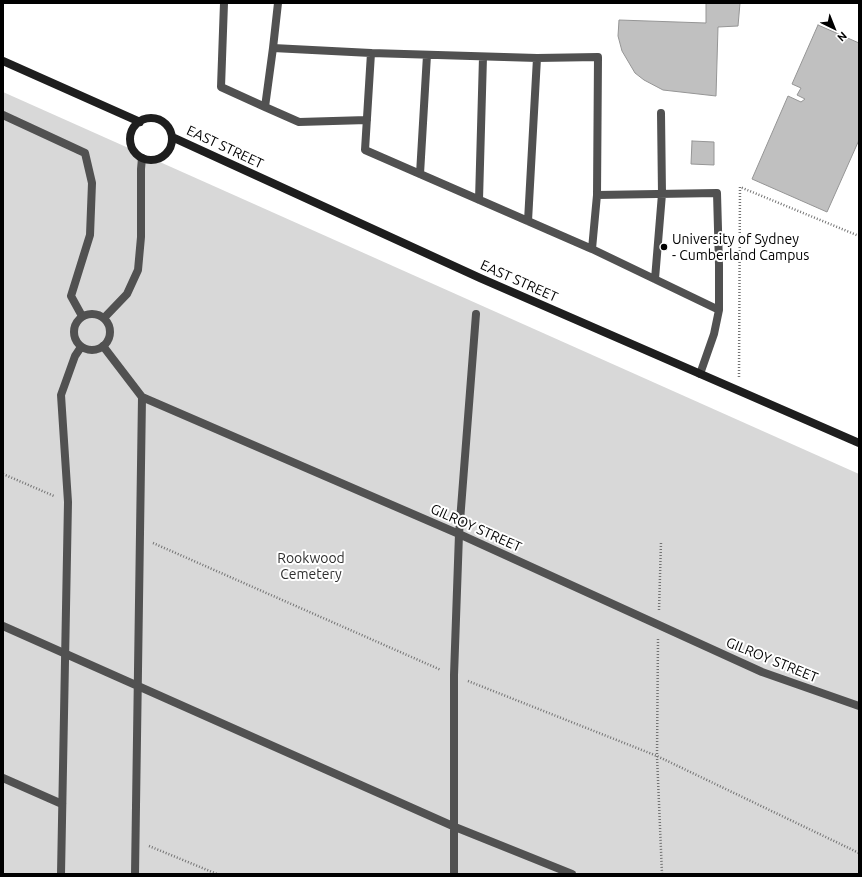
<!DOCTYPE html>
<html>
<head>
<meta charset="utf-8">
<style>
  body { margin:0 }
  #map { position:relative; width:862px; height:877px; overflow:hidden; background:#fff; font-family:Ubuntu,sans-serif }
  canvas { display:block }
  .frame { position:absolute; inset:0; border:4px solid #000; pointer-events:none }
  .north { position:absolute; left:814px; top:8px; width:40px; height:40px; -webkit-text-stroke:3px #fff; paint-order:stroke; rotate:137deg; font-size:11px; font-weight:700; line-height:16px; text-align:center; color:#000 }
  .north::after { content:''; display:block; margin:auto; width:14px; height:18px; background:#000; clip-path:polygon(50% 0,100% 100%,50% 72%,0 100%) }
</style>
</head>
<body>
<div id="map">
<canvas width="862" height="877"></canvas>
<div class="frame"></div>
<div class="north">N</div>
</div>
<script>
const c = document.querySelector('canvas').getContext('2d');
c.lineJoin = 'round';
function fill(path, color) {
  c.fillStyle = color;
  c.fill(path, 'evenodd');
}
function shape(rows) {
  const path = new Path2D();
  for (const r of rows) {
    if (r.length === 3) {
      path.moveTo(r[0] + r[2], r[1]);
      path.arc(r[0], r[1], r[2], 0, 2 * Math.PI);
      continue;
    }
    path.moveTo(r[0], r[1]);
    for (let i = 2; i < r.length; i += 2) path.lineTo(r[i], r[i + 1]);
  }
  return path;
}
function strokePath(path, color, width, dash) {
  c.strokeStyle = color;
  c.lineWidth = width;
  c.lineCap = dash ? 'butt' : 'round';
  c.setLineDash(dash || []);
  c.stroke(path);
}
function drawText(font, color, halo, rows, align = 'center') {
  c.font = font + ' Ubuntu,sans-serif';
  c.lineWidth = 4;
  c.setLineDash([]);
  c.textBaseline = 'middle';
  c.strokeStyle = halo;
  c.fillStyle = color;
  for (const [text, x, y, turn = 0] of rows) {
    c.save();
    c.translate(x, y);
    c.rotate((+turn || 0) * Math.PI / 180);
    c.textAlign = isNaN(turn) ? turn : align;
    if (halo) c.strokeText(text, 0, 0);
    c.fillText(text, 0, 0);
    c.restore();
  }
}
fill(shape([
  [3,92,859,474,859,874,3,874]
]), '#d8d8d8');
const building = shape([
  [706,3,740,3,738,26,718,27,716,96,663,90,644,80,635,73,622,51,618,36,619,20,706,23,706,3],
  [818,25,859,43,859,140,827,212,752,179,788,96,801,102,805,99,797,95,801,88,792,84,818,25],
  [692,141,714,142,714,165,691,164,692,141]
]);
fill(building, '#c0c0c0');
strokePath(building, '#959595', 1);
strokePath(shape([
  [739,377,740,187,859,236],
  [3,474,54,496],
  [153,543,441,670],
  [659,610,661,542],
  [658,639,657,756,662,874],
  [468,681,657,756,859,853],
  [149,846,217,874]
]), '#737373', 2.5, [1, 2]);
strokePath(shape([
  [224,3,221,87,265,107],
  [273,48,278,3],
  [371,53,537,58,528,221],
  [537,58,598,57,597,195,717,193,719,265,719,310],
  [3,115,85,153,92,183,90,235,71,296,82,316],
  [367,120,299,122,265,107,273,48,371,53,365,150,592,249,719,310,714,334,700,374],
  [420,174,427,55],
  [479,200,483,57],
  [592,249,597,195],
  [655,279,662,194,661,113],
  [103,346,142,397,459,534,762,672,859,706],
  [3,626,455,827,572,874],
  [3,778,62,804],
  [135,874,142,397],
  [454,874,454,675,459,534,476,314]
]), '#515151', 8);
strokePath(shape([
  [92,332,18],
  [104,318,127,294,138,270,141,237,141,169,142,158],
  [61,874,68,502,61,395,75,356,81,347]
]), '#515151', 8);
strokePath(shape([
  [3,61,140,122],
  [151,139,21],
  [172,137,480,278,859,443]
]), '#1e1e1e', 8);
for (const [x, y, r, color] of [
  [664,247,4,"#000"]
]) {
  const dot = new Path2D();
  dot.arc(x, y, r, 0, 2 * Math.PI);
  c.fillStyle = color;
  c.fill(dot);
  strokePath(dot, '#fff', 1.5);
}
drawText('14px', '#000', '#fff', [
  ["EAST STREET",225,147,25],
  ["EAST STREET",519,281,24],
  ["GILROY STREET",476,528,24],
  ["GILROY STREET",772,660,22]
]);
drawText('14px', '#000', '#fff', [
  ["University of Sydney",672,239],
  ["- Cumberland Campus",672,255]
], 'left');
drawText('14px', '#2f2f2f', '#fff', [
  ["Rookwood",311,558],
  ["Cemetery",311,574]
]);
</script>
</body>
</html>
